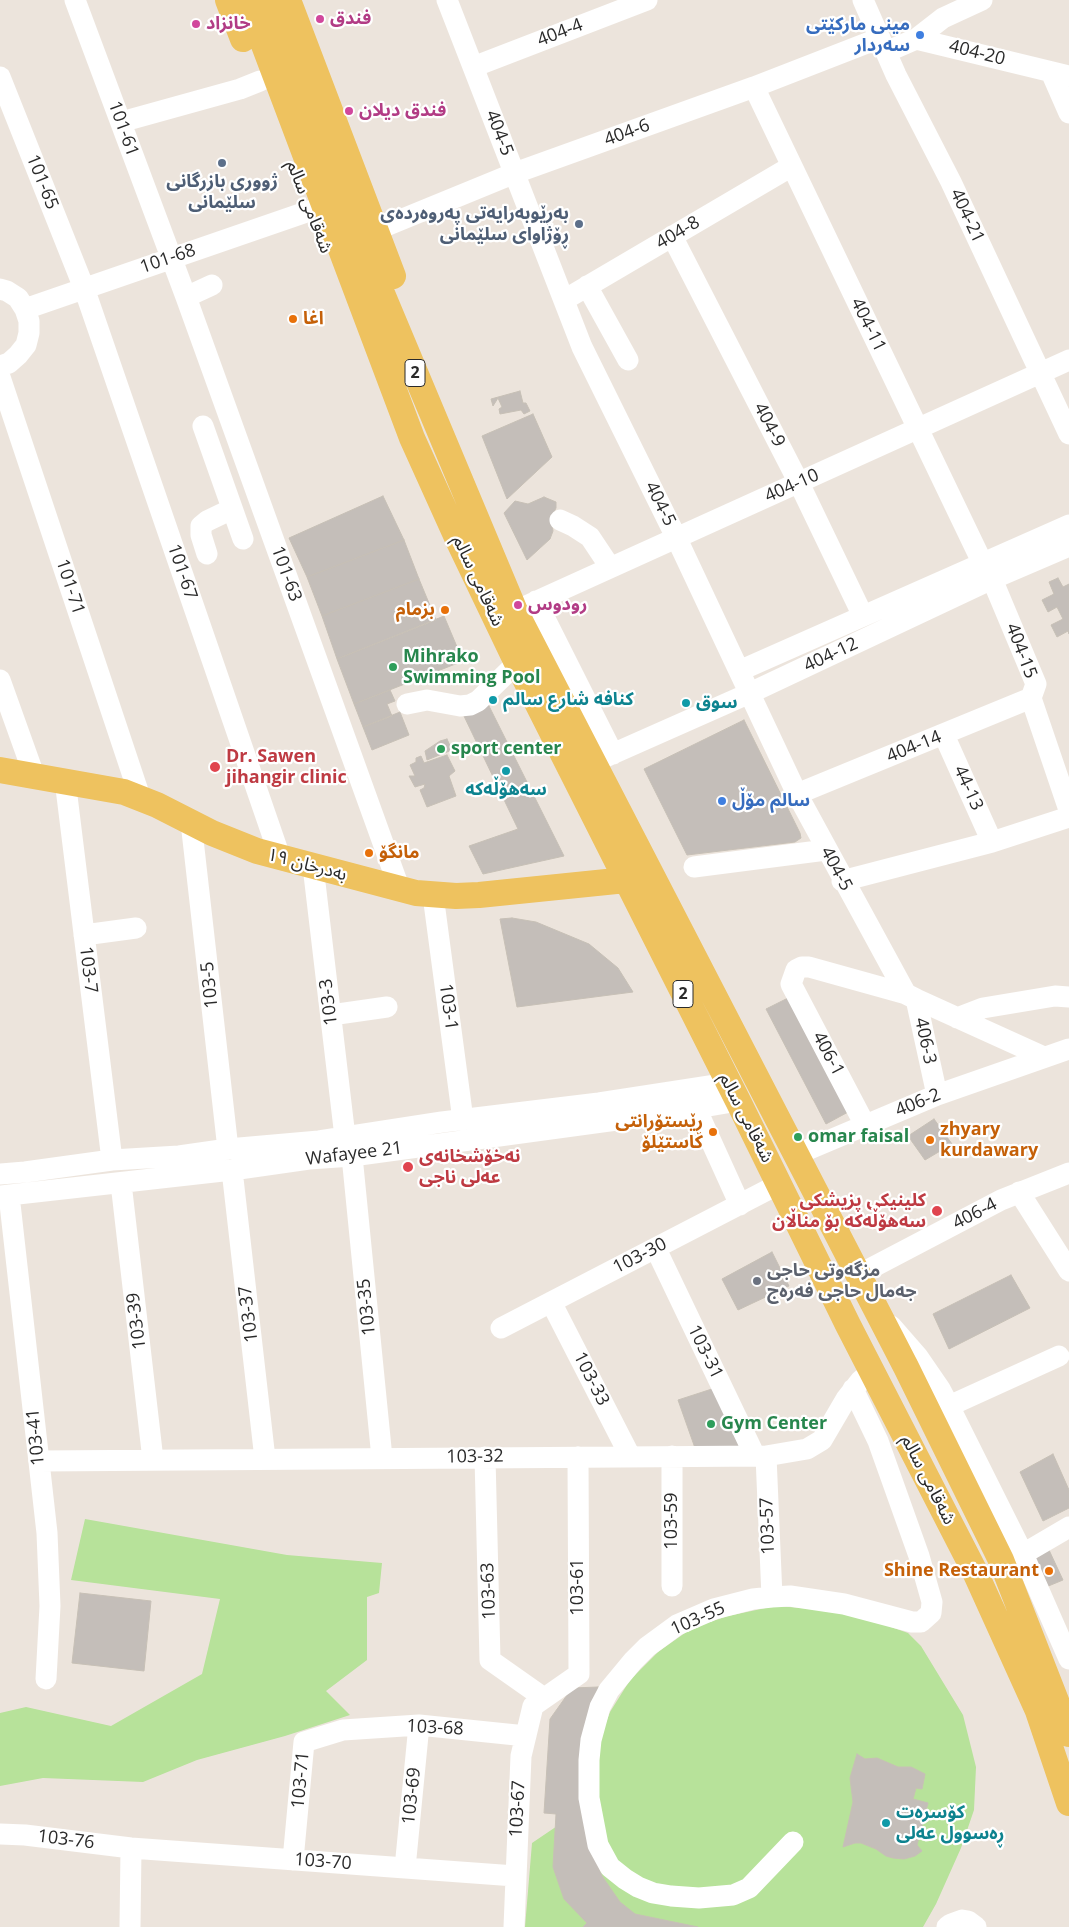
<!DOCTYPE html>
<html>
<head>
<meta charset="utf-8">
<style>
  body { margin:0 }
  canvas { display:block; background:#ece4dc }
</style>
</head>
<body>
<canvas width="1069" height="1927"></canvas>
<script>
const c = document.querySelector('canvas').getContext('2d');
c.lineJoin = 'round';
function fill(path, color) {
  c.fillStyle = color;
  c.fill(path, 'evenodd');
}
function shape(rows) {
  const path = new Path2D();
  for (const r of rows) {
    path.moveTo(r[0], r[1]);
    for (let i = 2; i < r.length; i += 2) path.lineTo(r[i], r[i + 1]);
  }
  return path;
}
function strokePath(path, color, width, dash) {
  c.strokeStyle = color;
  c.lineWidth = width;
  c.lineCap = dash ? 'butt' : 'round';
  c.setLineDash(dash || []);
  c.stroke(path);
}
function drawText(font, color, halo, rows, align = 'center') {
  c.font = font + ' "Open Sans","Noto Sans Arabic",sans-serif';
  c.lineWidth = 4.5;
  c.setLineDash([]);
  c.textBaseline = 'middle';
  c.strokeStyle = halo;
  c.fillStyle = color;
  for (const [text, x, y, turn = 0] of rows) {
    c.save();
    c.translate(x, y);
    c.rotate((+turn || 0) * Math.PI / 180);
    c.textAlign = isNaN(turn) ? turn : align;
    if (halo) c.strokeText(text, 0, 0);
    c.fillText(text, 0, 0);
    c.restore();
  }
}
fill(shape([
  [85,1519,287,1555,382,1563,379,1593,367,1597,367,1660,326,1691,350,1715,285,1736,197,1760,143,1782,43,1778,0,1786,0,1713,26,1707,111,1726,202,1674,220,1599,71,1580],
  [775,1606,816,1609,857,1615,908,1633,921,1646,963,1715,976,1767,974,1810,961,1848,936,1904,923,1927,525,1927,532,1843,569,1818,610,1712,630,1680,658,1652,692,1628,728,1616]
]), '#b7e29a');
const building = shape([
  [520,391,523,403,526,403,530,411,524,414,521,410,500,414,499,409,502,407,498,398,493,406,491,399,520,391],
  [533,414,552,457,507,499,482,436,533,414],
  [383,496,404,540,307,577,289,538,383,496],
  [544,497,556,502,556,508,551,518,553,531,550,539,527,560,504,513,515,501,528,504,544,497],
  [404,540,419,579,322,616,307,577,404,540],
  [1058,578,1063,587,1069,584,1069,634,1068,631,1057,637,1051,625,1063,619,1057,607,1048,612,1042,600,1054,594,1049,582,1058,578],
  [419,579,436,620,337,659,322,616,419,579],
  [444,616,463,661,354,704,337,659,444,616],
  [390,690,395,701,387,704,392,716,363,727,354,704,390,690],
  [488,704,564,856,483,874,469,846,518,829,463,714,488,704],
  [400,712,409,735,372,750,363,727,400,712],
  [744,720,800,833,801,838,795,842,687,855,644,769,744,720],
  [447,739,452,750,427,760,425,751,440,741,447,739],
  [447,755,455,771,449,776,456,796,427,807,420,790,424,788,425,784,415,787,409,776,415,776,410,765,416,762,416,758,421,756,424,763,447,755],
  [512,918,536,922,589,944,618,968,633,992,517,1007,500,919,512,918],
  [790,997,850,1111,826,1124,766,1009,790,997],
  [934,1119,952,1144,925,1160,908,1136,934,1119],
  [772,1252,789,1286,738,1310,722,1279,772,1252],
  [1011,1275,1030,1308,949,1349,933,1314,1011,1275],
  [718,1387,747,1447,695,1448,678,1400,718,1387],
  [1053,1454,1069,1490,1069,1508,1043,1521,1020,1472,1053,1454],
  [1049,1550,1063,1580,1046,1587,1033,1560,1049,1550],
  [80,1593,151,1601,144,1671,72,1663,80,1593],
  [598,1687,584,1736,586,1834,602,1876,620,1902,635,1914,698,1927,583,1927,587,1923,564,1899,553,1867,556,1814,544,1813,550,1719,572,1688,598,1687],
  [857,1754,865,1759,877,1758,898,1767,911,1767,925,1774,922,1789,916,1788,913,1799,928,1803,917,1845,922,1851,915,1856,904,1859,893,1858,886,1856,876,1849,861,1843,855,1843,843,1847,853,1802,850,1778,857,1754]
]);
fill(building, '#c4beb9');
strokePath(building, '#c7c0b6', 1);
strokePath(shape([
  [75,0,186,297,400,890],
  [447,0,582,347,676,537,797,794,906,994],
  [863,0,896,75,951,182,1069,434],
  [916,39,943,18,982,0],
  [886,52,916,39,1069,76],
  [473,67,647,0],
  [1051,72,1069,113],
  [0,77,84,288,280,857],
  [754,87,982,562],
  [121,122,240,89,260,81],
  [376,230,515,173,754,87,880,38],
  [672,236,799,483,863,616],
  [587,286,628,360],
  [0,289,7,291,18,298,25,309,29,321,29,333,26,345,18,355,9,363,0,366],
  [186,297,212,285],
  [564,300,792,166],
  [25,309,312,210],
  [0,377,140,797],
  [203,426,243,539],
  [560,520,573,526,590,537,610,567],
  [207,554,201,535,201,526,207,521,232,509],
  [992,579,1036,684,1031,698,1069,810],
  [536,601,613,754],
  [515,611,1069,360],
  [739,671,1069,525],
  [0,680,34,775],
  [407,704,427,700,460,706,470,705,478,701,517,663],
  [944,735,992,842],
  [592,763,750,693,992,579,1069,546],
  [65,780,112,1160],
  [797,794,1031,698],
  [191,822,228,1149],
  [313,866,345,1137],
  [694,867,826,850],
  [842,881,992,842,1069,817],
  [433,895,463,1120],
  [84,935,136,928],
  [916,999,1044,1057],
  [331,1015,387,1007],
  [957,1018,983,1008,1055,996,1069,997],
  [696,1108,740,1205],
  [865,1125,791,984,796,970,802,967,809,967,906,994,916,999,937,1095],
  [795,1155,937,1095,1069,1049],
  [352,1156,382,1458],
  [232,1170,265,1459],
  [0,1174,25,1172,112,1160,179,1156,228,1149,319,1141,442,1122,599,1103,729,1083],
  [121,1183,153,1460],
  [1019,1192,1069,1271],
  [9,1195,47,1533,50,1606,46,1679],
  [0,1196,232,1170,309,1159,352,1156,668,1113,738,1101],
  [656,1249,755,1456],
  [858,1275,1001,1200,1069,1173],
  [551,1302,630,1456],
  [891,1326,918,1357,940,1389,949,1406,1023,1554,1069,1659],
  [501,1328,779,1184],
  [949,1406,1059,1356],
  [672,1456,672,1586],
  [766,1456,772,1597],
  [485,1457,490,1660,544,1698],
  [39,1461,766,1456,807,1449,822,1440,846,1399,861,1380],
  [1023,1554,1069,1527],
  [0,1834,25,1835,131,1848,515,1876],
  [793,1842,749,1888,733,1895,699,1898,671,1896,653,1893,638,1887,625,1879,610,1867,598,1845,589,1798,589,1760,591,1740,600,1707,609,1690,633,1661,647,1647,677,1625,714,1609,753,1599,772,1597,790,1596,844,1604,912,1622,921,1622,931,1613,932,1602,919,1556,878,1441,853,1389],
  [293,1860,304,1742,343,1730,419,1725,526,1736],
  [405,1868,419,1725],
  [130,1927,131,1848],
  [514,1927,521,1756,533,1706,579,1674,578,1457],
  [947,1927,951,1924,962,1920,968,1921,976,1927]
]), '#fff', 21);
strokePath(shape([
  [228,0,243,39],
  [247,0,412,438,459,542,517,663,738,1101,848,1325,975,1572,1038,1711,1069,1803],
  [268,0,355,229,515,611,906,1367,1001,1560,1069,1734],
  [288,0,393,276],
  [0,770,124,792,157,805,212,833,257,851,416,893,456,896,479,895,626,880]
]), '#eec25f', 26);
for (const [x, y, r, color] of [
  [320,19,5,"#d1479c"],
  [196,24,5,"#d1479c"],
  [920,35,5,"#3f7fe0"],
  [349,111,5,"#d1479c"],
  [222,163,5,"#5c6f8a"],
  [579,224,5,"#5c6f8a"],
  [293,319,5,"#e8710a"],
  [518,605,5,"#d1479c"],
  [445,610,5,"#e8710a"],
  [393,667,5,"#2e9e5b"],
  [493,700,5,"#0f9aa8"],
  [686,703,5,"#0f9aa8"],
  [441,749,5,"#2e9e5b"],
  [215,767,6,"#e0444e"],
  [506,771,5,"#0f9aa8"],
  [722,801,5,"#3f7fe0"],
  [369,853,5,"#e8710a"],
  [713,1132,5,"#e8710a"],
  [798,1137,5,"#2e9e5b"],
  [930,1140,5,"#e8710a"],
  [408,1167,6,"#e0444e"],
  [937,1211,6,"#e0444e"],
  [757,1281,5,"#6b7280"],
  [711,1424,5,"#2e9e5b"],
  [1049,1571,5,"#e8710a"],
  [886,1823,5,"#0f9aa8"]
]) {
  const dot = new Path2D();
  dot.arc(x, y, r, 0, 2 * Math.PI);
  c.fillStyle = color;
  c.fill(dot);
  strokePath(dot, '#fff', 2);
}
for (const [x, y, w] of [
  [415,373,20],
  [683,994,20]
]) {
  const box = new Path2D();
  box.roundRect(x - w / 2, y - 13.5, w, 27, 4);
  c.fillStyle = '#fff';
  c.fill(box);
  strokePath(box, '#2a2a2a', 1);
}
drawText('bold 16px', '#2a2a2a', null, [
  ["2",415,373],
  ["2",683,994]
]);
drawText('bold 18px', '#b23c85', '#fff', [
  ["فندق",330,19],
  ["خانزاد",206,24],
  ["فندق ديلان",359,111],
  ["رودوس",528,605]
], 'left');
drawText('bold 18px', '#366cbe', '#fff', [
  ["مینی مارکێتی",910,25],
  ["سەردار",910,46],
  ["سالم مۆڵ",732,801,"left"]
], 'right');
drawText('18px', '#2a2a2a', '#fff', [
  ["404-4",560,33,-21],
  ["404-20",977,53,14],
  ["101-61",123,129,70],
  ["404-5",499,133,69],
  ["404-6",627,133,-20],
  ["101-65",42,182,68],
  ["شەقامی سالم",309,207,69],
  ["404-21",967,216,65],
  ["404-8",678,233,-30],
  ["101-68",168,259,-19],
  ["404-11",868,325,64],
  ["404-9",769,425,63],
  ["404-10",792,486,-24],
  ["404-5",660,504,64],
  ["101-67",182,572,71],
  ["101-63",286,574,70],
  ["شەقامی سالم",478,581,65],
  ["101-71",70,587,72],
  ["404-15",1021,651,69],
  ["404-12",831,655,-25],
  ["404-14",914,747,-22],
  ["44-13",968,788,66],
  ["بەدرخان ١٩",307,865,15],
  ["404-5",836,869,62],
  ["103-7",88,970,83],
  ["103-5",210,985,-96],
  ["103-3",329,1002,-97],
  ["103-1",448,1007,82],
  ["406-3",925,1041,78],
  ["406-1",828,1054,62],
  ["406-2",918,1103,-22],
  ["شەقامی سالم",746,1118,63],
  ["Wafayee 21",354,1154,-7],
  ["406-4",975,1214,-27],
  ["103-30",640,1256,-27],
  ["103-35",367,1307,-96],
  ["103-37",249,1314,-97],
  ["103-39",137,1321,-97],
  ["103-31",705,1352,64],
  ["103-33",591,1379,63],
  ["103-41",36,1437,-96],
  ["103-32",475,1457,-1],
  ["شەقامی سالم",928,1480,63],
  ["103-59",672,1521,-90],
  ["103-57",768,1526,-92],
  ["103-61",578,1587,-90],
  ["103-63",489,1591,-92],
  ["103-55",698,1619,-24],
  ["103-68",435,1728,3],
  ["103-71",301,1780,-85],
  ["103-69",412,1796,-84],
  ["103-67",518,1809,-87],
  ["103-76",66,1840,7],
  ["103-70",323,1862,4]
]);
drawText('bold 18px', '#4e5e75', '#fff', [
  ["ژووری بازرگانی",222,182],
  ["سلێمانی",222,203],
  ["بەڕێوبەرایەتی پەروەردەی",569,214,"right"],
  ["ڕۆژاوای سلێمانی",569,235,"right"]
]);
drawText('bold 18px', '#c56008', '#fff', [
  ["اغا",303,319],
  ["بزمام",435,610,"right"],
  ["مانگۆ",379,853],
  ["ڕێستۆرانتی",703,1122,"right"],
  ["کاستێلۆ",703,1143,"right"],
  ["zhyary",940,1130],
  ["kurdawary",940,1151],
  ["Shine Restaurant",1039,1571,"right"]
], 'left');
drawText('bold 18px', '#27864d', '#fff', [
  ["Mihrako",403,657],
  ["Swimming Pool",403,678],
  ["sport center",451,749],
  ["omar faisal",808,1137],
  ["Gym Center",721,1424]
], 'left');
drawText('bold 18px', '#0d838f', '#fff', [
  ["كنافه شارع سالم",503,700],
  ["سوق",696,703],
  ["سەهۆڵەکە",506,790,"center"],
  ["کۆسرەت",896,1813],
  ["ڕەسوول عەلی",896,1834]
], 'left');
drawText('bold 18px', '#be3a42', '#fff', [
  ["Dr. Sawen",226,757],
  ["jihangir clinic",226,778],
  ["نەخۆشخانەی",419,1157],
  ["عەلی ناجی",419,1178],
  ["کلینیکی پزیشکی",926,1201,"right"],
  ["سەهۆڵەکە بۆ مناڵان",926,1222,"right"]
], 'left');
drawText('bold 18px', '#5b616d', '#fff', [
  ["مزگه‌وتی حاجی",767,1271],
  ["جەمال حاجی فەرەج",767,1292]
], 'left');
</script>
</body>
</html>
